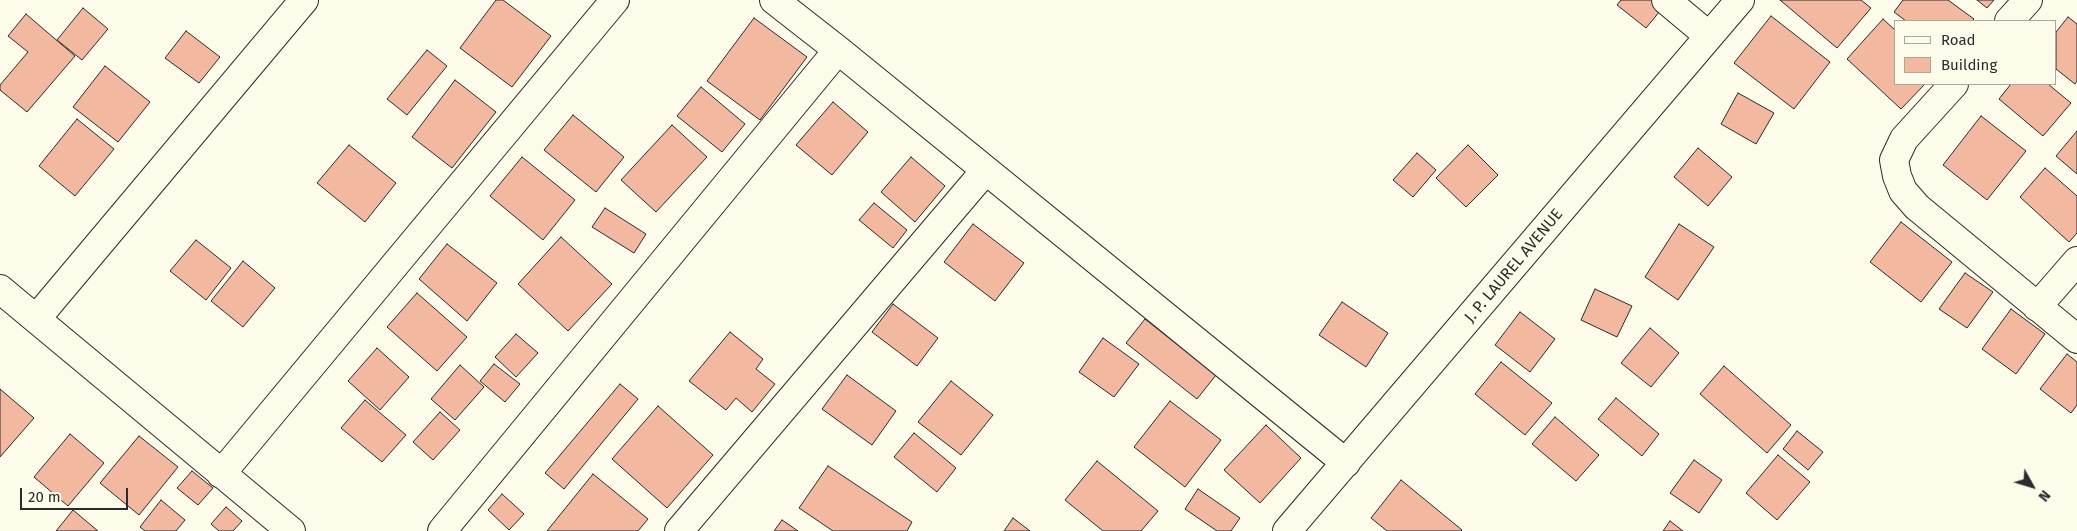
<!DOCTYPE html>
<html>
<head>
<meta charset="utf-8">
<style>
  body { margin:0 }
  #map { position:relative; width:2077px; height:531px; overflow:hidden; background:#fdfbea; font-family:"Fira Sans",sans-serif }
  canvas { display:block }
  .legend { position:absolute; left:1894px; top:20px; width:162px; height:65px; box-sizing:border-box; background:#fdfbea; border:1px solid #a9a89e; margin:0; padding:6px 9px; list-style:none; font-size:15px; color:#2b2b2b }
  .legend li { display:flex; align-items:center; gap:10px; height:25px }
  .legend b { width:25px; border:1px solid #a9a89e }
  .north { position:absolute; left:2007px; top:461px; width:50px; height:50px; -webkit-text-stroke:4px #fdfbea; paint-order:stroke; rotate:129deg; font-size:14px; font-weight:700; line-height:20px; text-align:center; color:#2b2b2b }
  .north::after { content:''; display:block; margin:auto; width:18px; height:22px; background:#2b2b2b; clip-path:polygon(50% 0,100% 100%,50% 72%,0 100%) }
  .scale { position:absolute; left:20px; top:488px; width:108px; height:22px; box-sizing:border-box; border:2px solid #2b2b2b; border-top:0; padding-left:6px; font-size:15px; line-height:18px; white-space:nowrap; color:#2b2b2b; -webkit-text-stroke:4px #fdfbea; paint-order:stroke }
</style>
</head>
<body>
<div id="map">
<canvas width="2077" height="531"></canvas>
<ul class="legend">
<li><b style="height:6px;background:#fdfbea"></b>Road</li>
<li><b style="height:14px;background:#f2b8a0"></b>Building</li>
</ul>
<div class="north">N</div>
<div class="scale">20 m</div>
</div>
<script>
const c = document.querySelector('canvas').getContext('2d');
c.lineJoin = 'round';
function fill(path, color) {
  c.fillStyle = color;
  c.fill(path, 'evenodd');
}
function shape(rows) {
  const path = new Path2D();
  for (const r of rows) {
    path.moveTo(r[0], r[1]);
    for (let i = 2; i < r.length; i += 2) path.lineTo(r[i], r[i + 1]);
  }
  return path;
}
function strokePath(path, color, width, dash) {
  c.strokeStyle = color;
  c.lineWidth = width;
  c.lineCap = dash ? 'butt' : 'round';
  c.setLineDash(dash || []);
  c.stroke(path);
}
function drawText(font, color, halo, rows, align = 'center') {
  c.font = font + ' "Fira Sans",sans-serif';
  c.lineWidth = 4;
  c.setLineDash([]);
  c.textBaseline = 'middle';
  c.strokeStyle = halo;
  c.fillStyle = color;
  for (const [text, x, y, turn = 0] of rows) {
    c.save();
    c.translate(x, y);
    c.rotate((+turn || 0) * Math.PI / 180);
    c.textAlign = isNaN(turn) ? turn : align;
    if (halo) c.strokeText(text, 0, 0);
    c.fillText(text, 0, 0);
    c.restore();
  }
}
const building = shape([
  [496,0,503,0,551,36,512,87,460,48,496,0],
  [1621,0,1659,0,1665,5,1646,28,1617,5,1621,0],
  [1780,0,1861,0,1871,8,1837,48,1780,0],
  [1903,0,1948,0,1974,19,1972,21,1906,21,1894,12,1903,0],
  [1977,0,1994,0,1987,8,1977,0],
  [83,8,108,29,82,60,57,40,83,8],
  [26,14,75,56,27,112,0,90,0,85,28,52,8,36,26,14],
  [1771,16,1830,62,1794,109,1734,63,1771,16],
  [2068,17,2077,24,2077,81,2075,84,2056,69,2056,32,2068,17],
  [754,18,807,57,760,120,707,81,754,18],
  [1883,19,1896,31,1896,84,1925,84,1901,109,1847,59,1883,19],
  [186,31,220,57,199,83,165,58,186,31],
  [427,50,447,66,407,115,387,99,427,50],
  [105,66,150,102,118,142,73,107,105,66],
  [455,80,496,112,452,168,412,137,455,80],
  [2011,84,2048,84,2071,103,2043,136,1999,99,2011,84],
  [701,87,745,124,722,152,677,116,701,87],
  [1738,93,1774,113,1756,144,1721,124,1738,93],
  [833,102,868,132,832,175,796,145,833,102],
  [573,115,624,157,596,192,544,150,573,115],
  [1981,116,2026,151,1987,200,1943,165,1981,116],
  [77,119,114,149,75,196,39,166,77,119],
  [672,125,707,157,656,212,621,180,672,125],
  [2077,131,2077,174,2056,156,2077,131],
  [349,145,396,183,365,222,317,183,349,145],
  [1468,145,1498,175,1466,207,1436,178,1468,145],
  [1698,148,1732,177,1708,206,1674,177,1698,148],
  [1417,153,1436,170,1413,197,1393,180,1417,153],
  [522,157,575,200,543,240,490,196,522,157],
  [911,157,945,186,915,222,881,192,911,157],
  [2045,168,2077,196,2077,233,2069,242,2020,197,2045,168],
  [874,203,907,230,893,248,859,220,874,203],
  [605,208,646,234,634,253,592,227,605,208],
  [1901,222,1952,262,1921,302,1870,262,1901,222],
  [973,224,1024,263,995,301,944,262,973,224],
  [1679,224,1714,247,1678,300,1645,277,1679,224],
  [561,237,612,284,568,331,518,284,561,237],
  [196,240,231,268,206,300,170,271,196,240],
  [447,244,497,283,467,321,419,279,447,244],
  [243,261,275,288,243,327,211,301,243,261],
  [1965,273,1993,292,1967,328,1939,309,1965,273],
  [1595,289,1632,306,1617,337,1581,320,1595,289],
  [417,293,467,337,437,371,387,327,417,293],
  [1342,302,1388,333,1366,367,1319,335,1342,302],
  [893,304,938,338,917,366,872,332,893,304],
  [2011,309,2045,334,2016,374,1982,349,2011,309],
  [1520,312,1555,339,1530,372,1495,345,1520,312],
  [1145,319,1216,375,1197,399,1126,343,1145,319],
  [1650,328,1679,353,1651,387,1621,363,1650,328],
  [730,332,763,359,756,369,775,384,752,412,736,398,726,410,689,381,730,332],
  [516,334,538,353,516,377,495,357,516,334],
  [1103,338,1139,364,1114,397,1079,372,1103,338],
  [377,348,409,377,380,410,348,381,377,348],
  [2067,354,2077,362,2077,405,2071,413,2040,389,2067,354],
  [1501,362,1552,403,1525,435,1475,394,1501,362],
  [494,364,520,384,505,402,480,381,494,364],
  [460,365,484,387,455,420,431,399,460,365],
  [1724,366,1791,425,1767,453,1700,394,1724,366],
  [847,375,896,411,872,445,822,409,847,375],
  [951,381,993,415,961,455,918,422,951,381],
  [620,384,638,399,564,489,545,473,620,384],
  [0,389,34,418,0,457,0,389],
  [1616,398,1659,434,1642,456,1598,419,1616,398],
  [365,400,406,435,382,462,341,428,365,400],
  [1170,401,1221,440,1185,487,1134,447,1170,401],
  [658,406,713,455,667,508,612,459,658,406],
  [440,412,460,430,433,460,413,442,440,412],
  [1555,417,1599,455,1576,481,1532,444,1555,417],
  [1266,425,1301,458,1260,503,1224,470,1266,425],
  [1797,431,1823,452,1808,470,1783,449,1797,431],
  [914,433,956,468,937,492,894,457,914,433],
  [70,434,104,463,68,506,34,477,70,434],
  [139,436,178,467,139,515,100,483,139,436],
  [1778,455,1810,482,1777,520,1746,493,1778,455],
  [1694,460,1722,480,1699,513,1670,493,1694,460],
  [1097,461,1158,511,1141,531,1103,531,1065,500,1097,461],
  [828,466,912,522,907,531,833,531,799,508,828,466],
  [192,471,213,488,198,505,177,488,192,471],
  [593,474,648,519,638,531,547,531,593,474],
  [1401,480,1462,530,1461,531,1387,531,1371,518,1401,480],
  [1198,489,1240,518,1231,531,1217,531,1185,509,1198,489],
  [502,494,524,514,509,530,488,510,502,494],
  [161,500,185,520,176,531,145,531,140,527,161,500],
  [226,507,242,521,233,531,219,531,211,524,226,507],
  [73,510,98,531,56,531,73,510],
  [1013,518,1030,531,1004,531,1013,518],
  [782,520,798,531,774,531,782,520],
  [1670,521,1683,531,1663,531,1670,521]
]);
fill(building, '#f2b8a0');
strokePath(building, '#2b2b2b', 1);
const minor = shape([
  [774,0,838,50,1346,463],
  [1666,0,1709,36],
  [2009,21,2028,0],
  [1954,84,1904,139,1894,160,1897,176,1903,191,1917,207,2077,339],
  [0,289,291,531],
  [2037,307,2077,261],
  [36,319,304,0],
  [221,474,615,0],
  [442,531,838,50],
  [679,531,985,171],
  [1287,531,1740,0]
]);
strokePath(minor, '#2b2b2b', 30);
strokePath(minor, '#fdfbea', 28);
drawText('16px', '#2b2b2b', '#fdfbea', [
  ["J. P. LAUREL AVENUE",1514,266,-50]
]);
</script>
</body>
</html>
